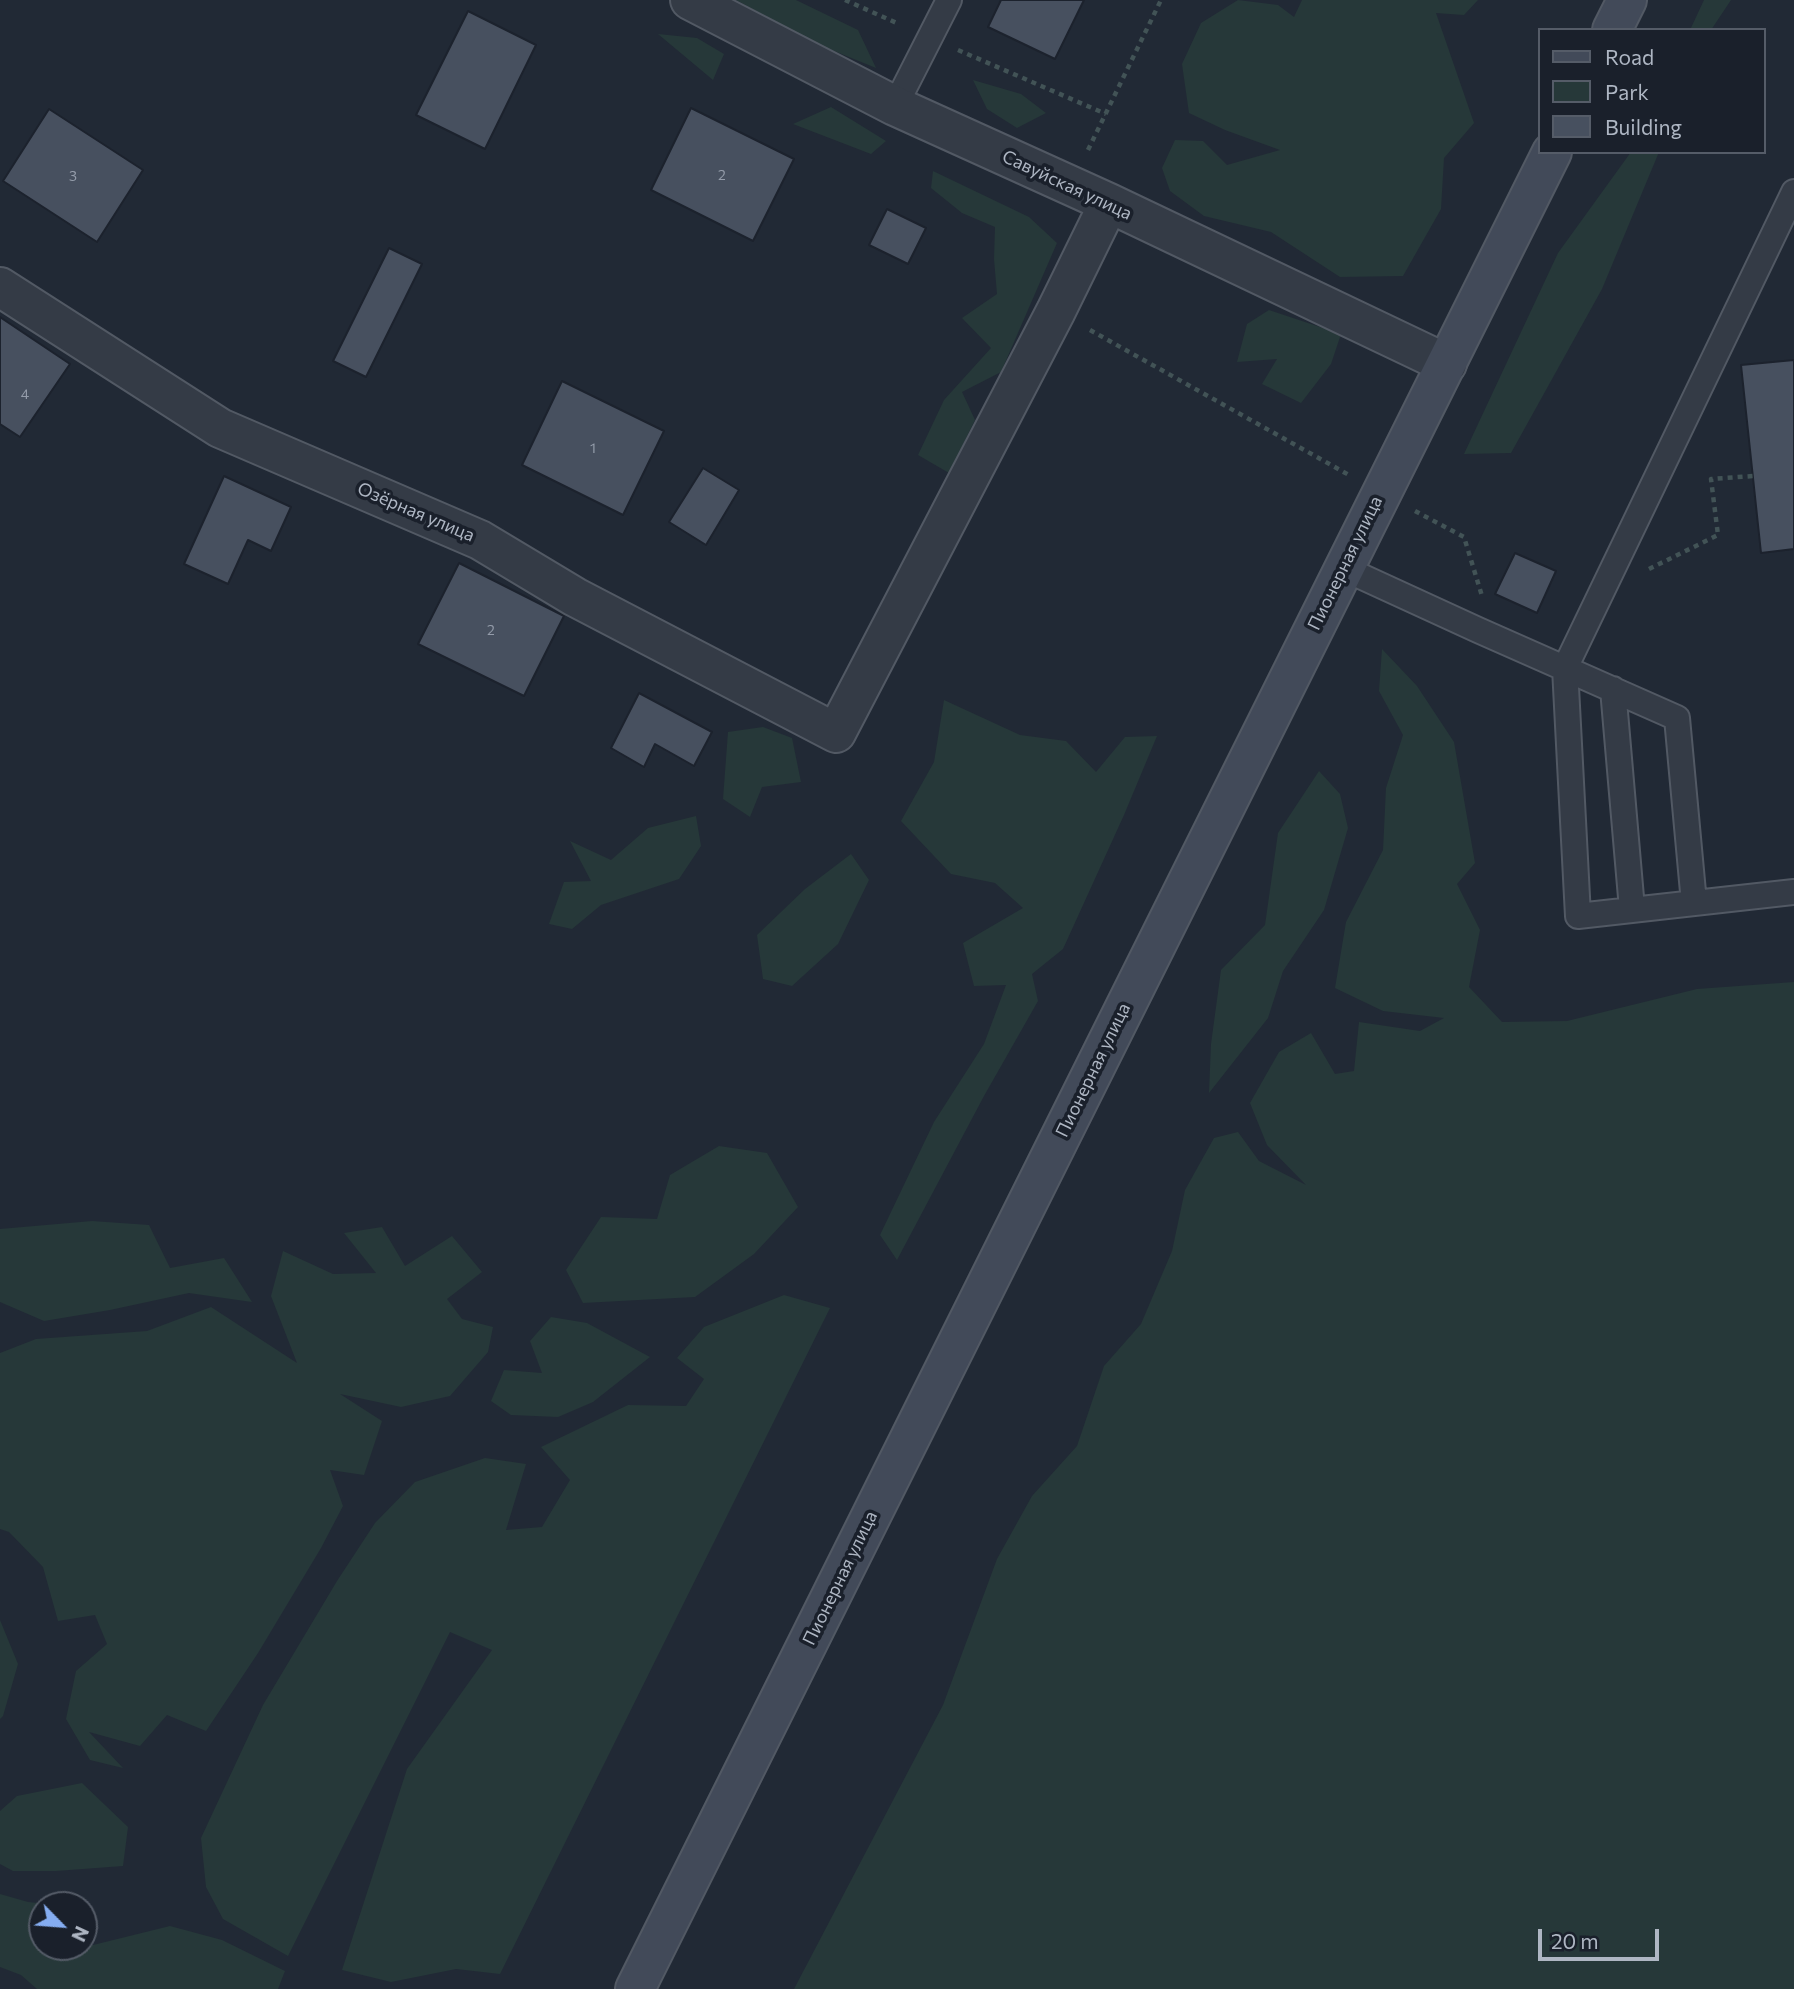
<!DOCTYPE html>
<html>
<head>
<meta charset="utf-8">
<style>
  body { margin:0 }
  #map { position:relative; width:1794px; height:1989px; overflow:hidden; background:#212935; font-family:Commissioner,sans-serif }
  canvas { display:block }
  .legend { position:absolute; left:1538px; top:28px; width:228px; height:126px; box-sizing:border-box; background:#1a202b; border:2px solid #555c68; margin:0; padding:9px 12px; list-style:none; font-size:21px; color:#aeb6c3 }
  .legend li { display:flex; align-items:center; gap:14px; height:35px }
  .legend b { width:35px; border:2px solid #555c68 }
  .north { position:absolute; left:28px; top:1891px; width:70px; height:70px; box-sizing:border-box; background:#1a202b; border:2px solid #555c68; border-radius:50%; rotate:115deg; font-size:19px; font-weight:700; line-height:28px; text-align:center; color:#aeb6c3 }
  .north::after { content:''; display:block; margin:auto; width:24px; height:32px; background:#85adf1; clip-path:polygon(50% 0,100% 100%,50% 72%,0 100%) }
  .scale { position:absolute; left:1538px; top:1929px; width:121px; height:32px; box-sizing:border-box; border:4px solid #aeb6c3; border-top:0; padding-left:9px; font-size:21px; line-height:24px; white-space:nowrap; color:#aeb6c3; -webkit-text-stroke:5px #1a202b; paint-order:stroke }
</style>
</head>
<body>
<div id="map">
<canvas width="1794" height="1989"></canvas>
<ul class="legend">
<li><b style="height:9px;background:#424a59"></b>Road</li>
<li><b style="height:19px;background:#263839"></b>Park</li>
<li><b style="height:19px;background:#47505f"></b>Building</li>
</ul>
<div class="north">N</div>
<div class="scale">20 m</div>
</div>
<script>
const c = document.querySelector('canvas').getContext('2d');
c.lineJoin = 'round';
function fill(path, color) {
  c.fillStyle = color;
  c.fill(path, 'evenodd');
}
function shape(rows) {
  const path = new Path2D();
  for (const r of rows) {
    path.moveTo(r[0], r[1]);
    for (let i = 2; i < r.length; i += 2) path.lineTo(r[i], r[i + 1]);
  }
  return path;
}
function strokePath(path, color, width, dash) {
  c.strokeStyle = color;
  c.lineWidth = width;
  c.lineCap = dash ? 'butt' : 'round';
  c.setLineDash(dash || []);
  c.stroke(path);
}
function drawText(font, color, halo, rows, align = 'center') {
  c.font = font + ' Commissioner,sans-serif';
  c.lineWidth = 7;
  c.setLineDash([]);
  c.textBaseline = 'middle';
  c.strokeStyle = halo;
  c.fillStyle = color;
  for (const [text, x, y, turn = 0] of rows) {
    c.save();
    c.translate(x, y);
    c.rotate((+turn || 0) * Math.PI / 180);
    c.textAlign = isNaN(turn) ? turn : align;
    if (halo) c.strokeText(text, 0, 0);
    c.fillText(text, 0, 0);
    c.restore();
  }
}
fill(shape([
  [736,0,796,0,858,30,876,68,817,44],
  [1238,0,1278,5,1294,17,1302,0,1478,0,1464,15,1436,13,1474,123,1444,158,1441,209,1403,276,1340,277,1271,232,1204,216,1170,191,1162,168,1175,140,1203,141,1227,165,1280,150,1225,130,1189,113,1182,64,1201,23],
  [1704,0,1731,0,1711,30,1690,30],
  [658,34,697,38,724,54,713,80],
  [973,80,1021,94,1046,113,1017,128,987,109],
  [831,107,886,141,871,154,793,124],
  [1631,152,1659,152,1602,289,1511,453,1464,454,1558,253],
  [933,171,1029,217,1057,243,1001,372,962,392,975,420,949,473,918,455,944,400,991,348,962,318,997,294,994,259,995,227,962,213,931,188],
  [1269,310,1341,334,1331,364,1301,403,1262,384,1277,359,1237,362,1247,324],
  [1382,649,1417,686,1454,742,1475,863,1457,884,1480,930,1469,987,1502,1022,1567,1021,1697,989,1794,982,1794,1989,794,1989,943,1705,997,1559,1032,1496,1077,1446,1104,1366,1141,1324,1172,1251,1185,1190,1214,1138,1238,1132,1259,1161,1306,1185,1267,1145,1250,1103,1279,1052,1311,1033,1335,1074,1354,1071,1359,1022,1420,1031,1444,1018,1383,1011,1335,988,1346,922,1383,850,1386,788,1403,735,1379,691],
  [944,700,1020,735,1066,741,1096,772,1125,737,1157,736,1124,815,1063,949,1032,974,1038,1001,984,1096,897,1260,880,1235,934,1122,984,1044,1006,985,974,986,963,943,1023,908,995,883,951,874,901,821,934,762],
  [763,727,792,738,801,782,762,787,750,817,723,799,728,732],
  [1319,771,1340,794,1348,828,1324,910,1283,971,1268,1018,1209,1093,1211,1044,1221,970,1265,925,1278,833],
  [696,816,701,846,679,879,601,905,572,929,549,924,564,882,591,881,570,841,611,860,648,828],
  [851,854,869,880,838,944,792,986,763,979,757,935,805,889],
  [719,1146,767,1153,798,1207,754,1254,695,1297,583,1303,566,1270,601,1217,657,1219,670,1175],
  [92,1221,149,1225,170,1268,224,1258,252,1302,189,1293,110,1310,44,1321,0,1302,0,1229],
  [382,1227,405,1266,452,1236,482,1272,447,1299,462,1319,493,1327,488,1352,450,1396,401,1407,340,1394,382,1421,364,1475,330,1470,343,1506,321,1548,258,1653,206,1731,167,1715,140,1746,89,1732,123,1768,90,1760,66,1719,76,1671,107,1644,95,1615,58,1621,43,1567,9,1532,0,1529,0,1353,36,1339,147,1331,211,1307,297,1363,271,1296,283,1251,333,1274,376,1273,344,1233],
  [784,1295,830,1308,500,1974,456,1969,391,1982,342,1970,407,1769,492,1650,450,1632,288,1956,223,1919,206,1887,201,1838,263,1705,337,1581,375,1523,415,1482,485,1458,526,1464,506,1530,542,1527,570,1480,541,1447,628,1405,686,1406,704,1379,677,1358,704,1327],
  [551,1317,587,1323,650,1357,593,1402,558,1417,511,1415,491,1401,504,1370,542,1373,530,1341],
  [0,1620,18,1664,3,1716,0,1719],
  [82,1783,128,1827,123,1866,56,1871,13,1871,0,1864,0,1811,17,1796],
  [0,1894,28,1902,58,1905,42,1905,42,1947,84,1947,84,1942,89,1946,170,1926,222,1940,285,1971,278,1989,37,1989,21,1975,0,1967]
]), '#263839');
const building = shape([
  [1001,0,1084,0,1055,59,988,27,1001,0],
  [468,11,536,45,485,149,416,115,468,11],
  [691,108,794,159,753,241,651,190,691,108],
  [49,109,143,170,97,242,3,181,49,109],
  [887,209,926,228,908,264,869,245,887,209],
  [389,248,422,264,366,377,333,361,389,248],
  [0,317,70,364,20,437,0,424,0,317],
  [1794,360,1794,549,1761,553,1741,365,1794,360],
  [562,381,664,431,623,515,522,465,562,381],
  [703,468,739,490,706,545,669,522,703,468],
  [224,476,291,507,271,551,248,540,228,584,184,564,224,476],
  [1515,553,1556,571,1537,613,1495,594,1515,553],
  [459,563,564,616,524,696,418,644,459,563],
  [639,693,712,732,694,766,655,744,644,767,611,748,639,693]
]);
fill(building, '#47505f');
strokePath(building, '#1c222d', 2);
const lane = shape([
  [895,106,949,0],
  [1794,192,1565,668,1578,916,1794,892],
  [1343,568,1478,630,1677,718,1694,903],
  [1613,689,1632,909]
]);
const street = shape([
  [690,0,895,106,1109,203,1447,364],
  [0,287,220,428,480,540,575,597,836,733,1056,311,1109,203]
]);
const secondary = shape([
  [1612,30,1627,0],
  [635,1989,1552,152]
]);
strokePath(lane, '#525964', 28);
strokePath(street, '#525964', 42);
strokePath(secondary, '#525964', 42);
strokePath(shape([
  [845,0,899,24],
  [958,50,1106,114],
  [1088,150,1161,0],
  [1090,330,1349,475],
  [1415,511,1464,537,1482,596],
  [1649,569,1718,535,1711,479,1753,476]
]), '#425356', 4.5, [5, 5]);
strokePath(lane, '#343b46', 24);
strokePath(street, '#343b46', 38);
strokePath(secondary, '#424a59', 38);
drawText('14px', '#949caa', null, [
  ["2",722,175],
  ["3",73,176],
  ["4",25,394],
  ["1",593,448],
  ["2",491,630]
]);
drawText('18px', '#aeb6c3', '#1a202b', [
  ["Савуйская улица",1067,185,25],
  ["Озёрная улица",416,512,23],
  ["Пионерная улица",1345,563,-64],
  ["Пионерная улица",1093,1070,-64],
  ["Пионерная улица",840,1578,-64]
]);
</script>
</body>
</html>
